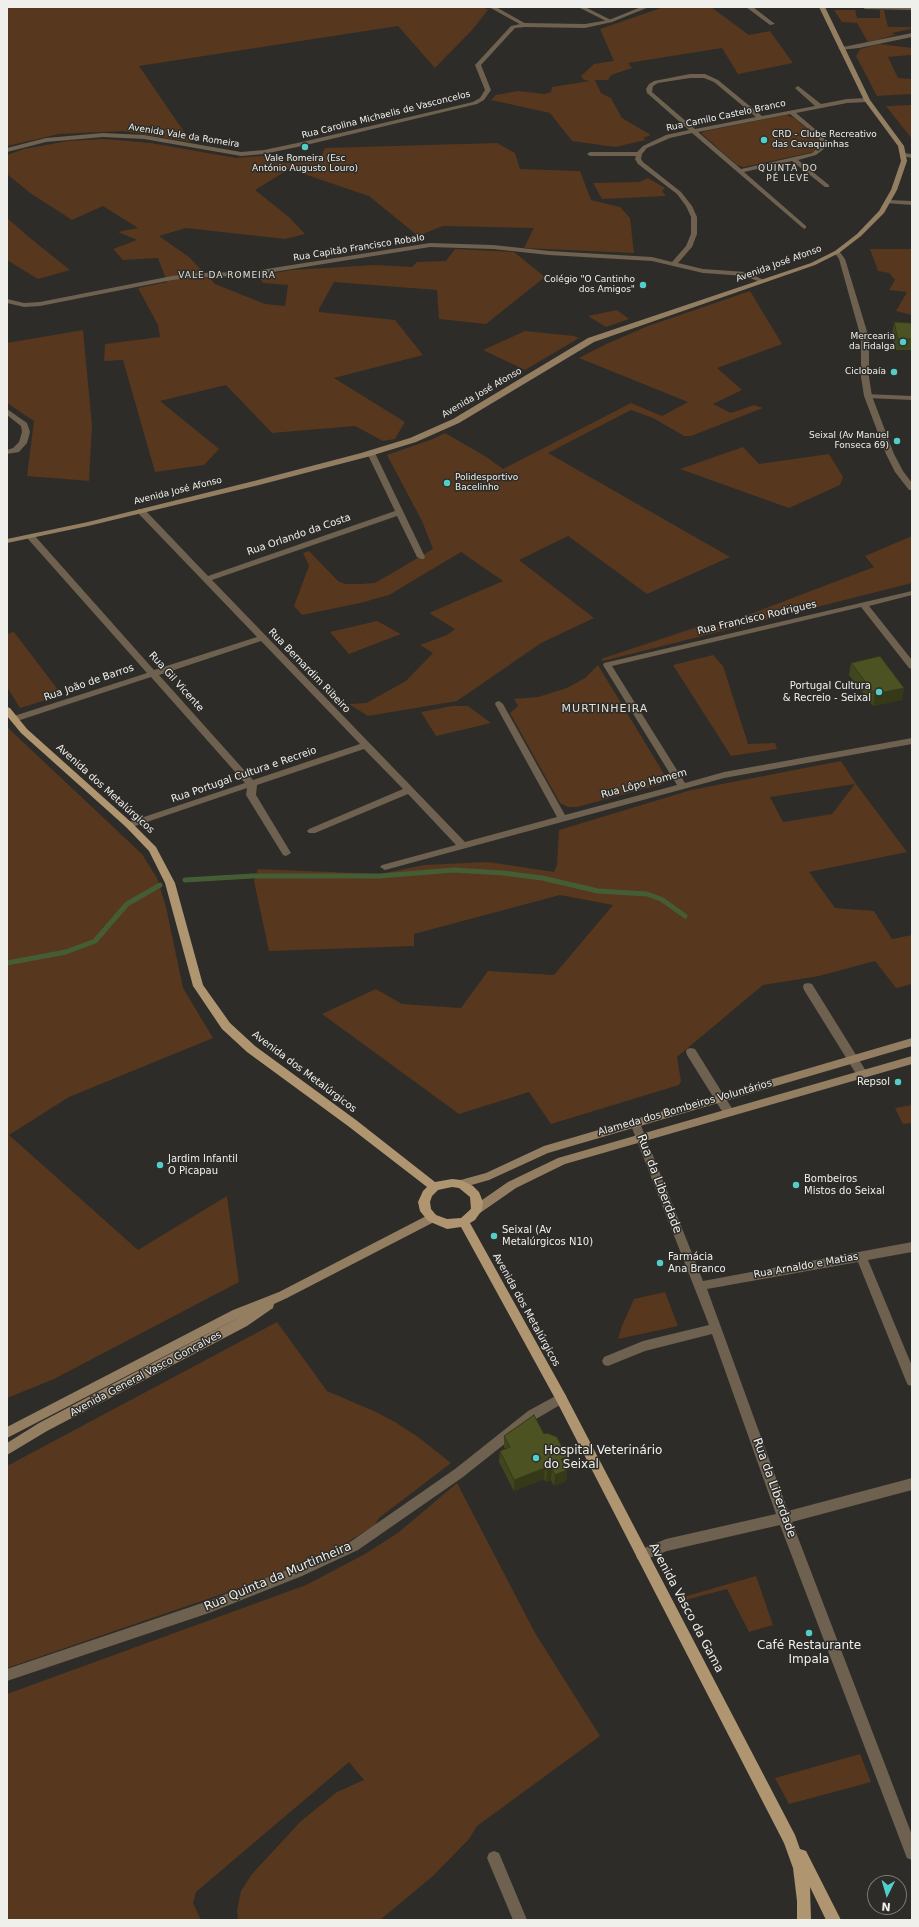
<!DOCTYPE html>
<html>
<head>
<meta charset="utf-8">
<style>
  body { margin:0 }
  #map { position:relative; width:919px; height:1927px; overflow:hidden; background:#2d2c28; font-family:"DejaVu Sans",sans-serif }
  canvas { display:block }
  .frame { position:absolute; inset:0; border:8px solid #efefec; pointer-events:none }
  .north { position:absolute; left:867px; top:1875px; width:40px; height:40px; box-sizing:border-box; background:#2d2c28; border:1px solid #7b7a76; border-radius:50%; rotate:185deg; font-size:11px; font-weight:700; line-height:16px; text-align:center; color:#efefec }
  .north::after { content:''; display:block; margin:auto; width:14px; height:18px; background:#53cdc9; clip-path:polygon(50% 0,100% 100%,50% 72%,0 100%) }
</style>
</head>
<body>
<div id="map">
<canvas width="919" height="1927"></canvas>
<div class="frame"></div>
<div class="north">N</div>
</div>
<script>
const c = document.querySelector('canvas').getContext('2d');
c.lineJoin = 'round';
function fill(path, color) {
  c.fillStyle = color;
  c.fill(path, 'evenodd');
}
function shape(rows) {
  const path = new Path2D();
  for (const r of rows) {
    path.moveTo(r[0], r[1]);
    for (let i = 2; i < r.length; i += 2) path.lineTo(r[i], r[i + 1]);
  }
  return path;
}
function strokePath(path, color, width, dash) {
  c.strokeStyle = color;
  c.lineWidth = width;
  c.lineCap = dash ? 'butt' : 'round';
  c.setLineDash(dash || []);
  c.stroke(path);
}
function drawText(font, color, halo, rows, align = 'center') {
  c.font = font + ' "DejaVu Sans",sans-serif';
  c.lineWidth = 3;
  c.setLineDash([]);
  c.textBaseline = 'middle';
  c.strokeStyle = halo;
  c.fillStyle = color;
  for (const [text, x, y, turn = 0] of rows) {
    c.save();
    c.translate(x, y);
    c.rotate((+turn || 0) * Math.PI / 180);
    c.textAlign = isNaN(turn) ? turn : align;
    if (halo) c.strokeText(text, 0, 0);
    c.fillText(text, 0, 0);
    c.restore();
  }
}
fill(shape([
  [7,7,482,7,488,10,472,30,435,68,398,26,139,66,191,142,123,131,59,134,7,146],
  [664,7,711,7,749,35,770,31,793,63,738,74,722,48,628,63,632,68,611,75,608,80,595,80,601,93,611,98,622,118,651,135,643,138,646,140,615,147,572,141,550,113,491,100,496,95,518,91,545,94,551,92,552,87,590,81,584,80,581,76,594,64,614,61,600,29],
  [834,10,855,10,857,18,880,18,880,10,884,10,888,27,910,27,911,29,892,33,895,35,868,42,857,23,842,22],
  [879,44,912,48,912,57,911,55,888,57,898,78,912,79,912,94,877,96,856,56,860,49],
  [912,105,912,139,886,106],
  [786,115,794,118,818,138,821,143,813,152,744,167,737,165,701,133,706,131],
  [104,139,151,143,236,158,262,156,285,163,319,161,325,148,497,143,515,153,520,169,580,171,591,200,620,207,630,218,634,253,524,248,534,228,443,226,418,236,369,196,289,169,255,190,289,217,305,234,285,239,186,228,159,236,189,257,215,284,265,304,285,306,288,285,263,283,258,276,291,270,375,265,412,267,417,262,446,261,455,249,514,252,545,277,486,324,439,319,437,290,334,282,319,309,319,312,395,320,423,355,334,378,405,422,395,439,383,441,355,426,272,433,226,385,160,401,219,449,204,465,155,472,123,360,104,361,105,344,160,337,158,325,138,288,167,282,158,258,123,260,113,249,137,240,118,232,138,228,103,206,72,220,30,193,7,174,7,155,24,149,68,141],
  [648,178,665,188,662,191,666,196,602,199,593,183,639,182],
  [7,218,30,238,70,270,38,279,7,260],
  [870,249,912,249,912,315,896,311,907,292,889,290,895,280,889,273,878,271],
  [750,291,782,344,717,368,742,390,713,404,731,413,754,405,763,408,691,436,684,436,653,418,631,410,548,453,730,557,647,594,568,536,519,560,594,618,541,643,457,701,368,716,349,704,366,703,406,681,433,653,420,645,447,635,455,629,429,613,503,581,461,552,389,595,360,603,302,615,294,606,309,566,303,553,309,551,338,581,345,584,361,584,375,583,433,549,422,521,387,455,433,439,445,433,485,456,503,469,631,403,662,416,688,402,579,358,604,345,648,326],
  [617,310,629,319,606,327,588,316],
  [83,330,92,425,89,481,27,476,34,421,7,403,7,343],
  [525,331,574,336,579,338,525,370,483,350],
  [743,447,759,464,829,454,843,477,840,485,789,508,680,469],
  [912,536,912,583,603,661,601,659,703,625,713,628,743,618,745,616,874,567,865,556],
  [377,621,401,634,349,654,330,632],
  [14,632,62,695,20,708,7,687,7,634],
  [713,655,723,666,748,744,775,743,777,749,731,756,673,665],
  [598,665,667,779,662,784,577,807,568,807,560,803,510,713,518,706,514,699,538,697,567,688,585,678],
  [452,706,468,706,491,723,436,736,421,712],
  [7,727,142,854,157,878,166,907,183,988,213,1038,69,1097,9,1135,138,1250,227,1196,239,1282,54,1379,7,1398],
  [841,761,856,784,907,852,809,872,835,908,874,911,892,939,912,935,912,984,896,988,875,961,819,976,763,985,677,1057,681,1081,679,1085,551,1124,529,1092,459,1114,322,1014,376,989,402,1004,461,1008,488,971,554,975,613,905,560,895,414,934,414,946,269,951,254,881,258,869,380,874,424,865,488,862,554,872,557,865,559,830,691,790],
  [855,784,832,814,783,822,770,797],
  [912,1105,912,1123,903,1124,895,1108],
  [665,1292,678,1326,618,1339,622,1326,634,1299],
  [277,1322,327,1391,376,1412,395,1422,418,1437,451,1463,379,1518,374,1526,331,1552,291,1570,245,1586,7,1668,7,1466],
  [457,1483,535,1633,600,1736,477,1826,469,1839,433,1876,380,1920,238,1920,237,1910,241,1891,252,1874,301,1821,337,1792,364,1780,349,1762,196,1892,193,1903,201,1920,7,1920,7,1694,306,1585,365,1554,399,1532],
  [756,1576,773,1625,752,1631,749,1632,727,1589,682,1601,680,1598],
  [860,1754,871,1782,789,1804,775,1778]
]), '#57371e');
strokePath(shape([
  [185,880,252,876,380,876,454,870,503,873,542,878,598,891,647,894,661,899,685,916],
  [7,963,66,952,95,941,127,904,160,885]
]), '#445d34', 5);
fill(shape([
  [489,7,496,7,528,25,523,26,489,7],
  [578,7,585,7,613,21,608,22,578,7],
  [746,7,753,7,775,24,770,25,746,7],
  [862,7,912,7,912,10,865,9,862,7],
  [912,33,912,37,859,48,841,50,838,48,912,33],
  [690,74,705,74,718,80,762,116,815,106,796,89,795,88,798,86,821,104,847,99,867,98,870,100,867,102,847,103,796,113,822,135,827,143,825,148,816,155,798,160,829,185,829,187,825,187,792,161,744,172,806,226,806,228,804,229,692,133,670,138,647,148,642,154,641,159,643,162,681,192,692,206,697,217,697,234,692,247,678,263,703,269,746,272,764,280,764,282,760,282,745,276,703,273,652,261,549,255,493,249,430,247,248,276,198,277,172,280,40,306,24,307,7,303,7,299,24,303,40,302,172,276,198,273,248,272,430,243,493,245,549,251,652,257,672,262,686,246,691,234,691,217,686,206,677,194,638,164,635,159,636,156,590,156,587,154,590,152,637,152,643,146,666,135,689,130,647,93,646,89,649,84,654,81,690,74],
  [690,78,704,78,714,82,756,117,695,129,652,92,653,86,658,83,690,78],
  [790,114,818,137,821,143,820,146,812,153,741,169,698,132,790,114],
  [903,153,912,154,912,158,901,156,900,155,903,153],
  [865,394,912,396,912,400,868,398,865,398,865,394],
  [7,409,27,423,30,432,27,443,19,452,7,454,7,450,13,448,19,442,22,432,21,426,7,415,7,409],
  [368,451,371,451,375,453,425,557,424,559,421,559,417,557,397,516,212,580,465,842,557,817,495,704,496,702,499,701,503,704,565,815,677,785,603,665,604,663,912,591,912,595,869,606,912,660,912,669,909,668,861,607,612,666,685,783,724,772,912,738,912,744,724,778,385,870,380,867,382,865,456,845,408,794,315,833,309,833,307,831,309,829,403,789,364,749,257,785,256,795,291,853,286,856,283,855,246,795,247,788,132,827,126,827,124,825,126,823,245,783,151,677,17,721,11,721,10,719,11,717,147,673,28,539,28,535,34,535,154,670,257,637,138,513,138,509,144,509,208,576,395,511,367,453,368,451],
  [261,641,360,744,253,780,159,675,261,641],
  [808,983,812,984,866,1071,867,1074,866,1077,858,1077,804,990,803,987,804,984,808,983],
  [691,1048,695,1049,733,1110,734,1113,733,1116,725,1116,687,1055,686,1052,687,1049,691,1048],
  [635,1119,639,1120,640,1123,703,1281,912,1242,912,1252,868,1260,912,1366,912,1386,908,1385,906,1381,858,1262,707,1289,788,1511,912,1478,912,1490,792,1522,912,1835,912,1860,907,1858,905,1853,780,1525,667,1551,642,1561,637,1559,636,1555,637,1551,666,1539,776,1514,712,1334,645,1351,608,1366,604,1365,602,1361,604,1357,643,1341,709,1325,630,1123,631,1120,635,1119],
  [561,1393,565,1394,567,1398,565,1402,536,1419,463,1477,358,1550,302,1576,209,1613,7,1681,7,1669,208,1601,292,1568,350,1542,455,1469,528,1411,561,1393],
  [494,1851,499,1853,527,1920,513,1920,487,1858,489,1853,494,1851]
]), '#6e614f');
fill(shape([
  [641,7,649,7,612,22,585,28,525,27,515,28,481,65,491,90,484,100,477,104,302,146,264,154,241,156,144,139,103,137,46,142,7,152,7,148,46,138,103,133,144,135,241,152,264,150,302,142,473,102,480,98,485,90,475,65,511,26,525,23,585,24,609,20,641,7],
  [888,200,912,201,912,205,886,203,885,202,888,200],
  [835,251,839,251,845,259,869,338,869,377,872,396,894,454,903,471,912,483,912,490,909,490,895,472,886,454,864,396,861,377,861,338,839,259,834,252,835,251]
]), '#6e614f');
fill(shape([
  [819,7,825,7,870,100,904,146,907,161,897,190,884,213,861,236,839,253,815,265,594,342,459,423,416,442,367,457,259,485,88,526,7,543,7,539,88,522,254,481,361,453,410,438,453,419,588,338,811,263,835,251,857,234,879,211,891,190,901,161,898,146,864,100,819,7],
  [912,1038,912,1046,548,1153,489,1180,461,1188,457,1187,455,1184,457,1181,486,1173,544,1146,912,1038],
  [912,1056,912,1064,565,1164,516,1188,480,1213,476,1214,472,1213,470,1210,472,1207,508,1182,558,1158,912,1056],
  [432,1213,436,1215,438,1218,436,1221,287,1298,274,1304,273,1308,247,1326,47,1431,7,1455,7,1443,39,1423,246,1314,7,1438,7,1427,233,1310,279,1292,432,1213]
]), '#937e62');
fill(shape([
  [7,707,10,708,27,729,132,823,156,847,175,883,203,985,230,1023,255,1046,356,1120,435,1182,452,1179,461,1180,473,1186,479,1192,483,1202,482,1210,475,1220,470,1223,565,1394,795,1835,800,1849,806,1851,841,1920,826,1920,810,1887,811,1920,797,1920,797,1901,793,1868,784,1843,557,1402,461,1227,447,1229,428,1221,420,1211,418,1202,423,1191,427,1187,348,1126,247,1052,222,1029,193,986,165,883,149,851,126,827,21,733,7,716,7,707],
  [452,1187,459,1188,470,1197,471,1209,461,1218,447,1219,436,1215,431,1209,430,1202,432,1196,438,1190,452,1187]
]), '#af9570');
fill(shape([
  [894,322,912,323,912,350,896,350,892,334],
  [851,663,904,688,902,700,873,706,849,675],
  [544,1434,567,1470,566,1481,554,1486,551,1480,546,1482,544,1479,514,1491,499,1462,500,1451,505,1449,504,1447,504,1436]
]), '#41471c');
fill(shape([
  [904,688,902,700,873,706,875,694],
  [567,1457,566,1468,561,1459],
  [545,1468,544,1479,514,1491,514,1480],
  [552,1469,551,1480,546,1482,547,1471],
  [567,1470,566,1481,554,1486,555,1475]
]), '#353917');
const building = shape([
  [894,322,912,323,912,339,898,339,894,322],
  [880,656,904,688,875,694,851,663,880,656],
  [534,1415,544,1434,547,1433,557,1437,567,1457,561,1459,567,1470,555,1475,552,1469,547,1471,545,1468,514,1480,500,1451,510,1447,504,1436,534,1415]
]);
fill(building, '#4c5221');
strokePath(building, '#353917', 1);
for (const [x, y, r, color] of [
  [764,140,4,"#53cdc9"],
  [305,147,4,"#53cdc9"],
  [643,285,4,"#53cdc9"],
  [903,342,4,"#53cdc9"],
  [894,372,4,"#53cdc9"],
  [897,441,4,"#53cdc9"],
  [447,483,4,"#53cdc9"],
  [879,692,4,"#53cdc9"],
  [898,1082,4,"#53cdc9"],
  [160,1165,4,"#53cdc9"],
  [796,1185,4,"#53cdc9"],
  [494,1236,4,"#53cdc9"],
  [660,1263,4,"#53cdc9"],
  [536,1458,4,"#53cdc9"],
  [809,1633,4,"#53cdc9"]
]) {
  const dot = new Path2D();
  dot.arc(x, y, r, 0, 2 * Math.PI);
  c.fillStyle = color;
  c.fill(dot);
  strokePath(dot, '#2d2c28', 1.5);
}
drawText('9px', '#efefec', '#2d2c28', [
  ["Rua Carolina Michaelis de Vasconcelos",386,115,-14],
  ["Rua Camilo Castelo Branco",726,116,-12],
  ["Avenida Vale da Romeira",184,136,9],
  ["Rua Capitão Francisco Robalo",359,248,-9],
  ["Avenida José Afonso",779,264,-20],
  ["Avenida José Afonso",482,393,-30],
  ["Avenida José Afonso",178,491,-14]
]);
drawText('9px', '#efefec', '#2d2c28', [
  ["CRD - Clube Recreativo",772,135,"left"],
  ["das Cavaquinhas",772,145,"left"],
  ["Vale Romeira (Esc",305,159,"center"],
  ["António Augusto Louro)",305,169,"center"],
  ["Colégio \"O Cantinho",635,280],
  ["dos Amigos\"",635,290],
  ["Mercearia",895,337],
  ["da Fidalga",895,347],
  ["Ciclobaía",886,372],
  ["Seixal (Av Manuel",889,436],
  ["Fonseca 69)",889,446],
  ["Polidesportivo",455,478,"left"],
  ["Bacelinho",455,488,"left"]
], 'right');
c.letterSpacing = '1px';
drawText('9px', '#e0ded9', '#2d2c28', [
  ["QUINTA DO",788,169],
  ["PÉ LEVE",788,179],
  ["VALE DA ROMEIRA",227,276]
]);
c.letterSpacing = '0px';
drawText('10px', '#efefec', '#2d2c28', [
  ["Rua Orlando da Costa",299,535,-19],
  ["Rua Francisco Rodrigues",757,618,-13],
  ["Rua Bernardim Ribeiro",309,671,46],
  ["Rua Gil Vicente",176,682,48],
  ["Rua João de Barros",89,683,-19],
  ["Rua Portugal Cultura e Recreio",244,775,-19],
  ["Rua Lôpo Homem",644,784,-15],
  ["Avenida dos Metalúrgicos",105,789,42],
  ["Avenida dos Metalúrgicos",304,1072,37],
  ["Alameda dos Bombeiros Voluntários",685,1108,-16],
  ["Rua Arnaldo e Matias",806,1266,-10],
  ["Avenida dos Metalúrgicos",526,1310,61],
  ["Avenida General Vasco Gonçalves",146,1374,-28]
]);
drawText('10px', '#efefec', '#2d2c28', [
  ["Portugal Cultura",871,686,"right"],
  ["& Recreio - Seixal",871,698,"right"],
  ["Repsol",890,1082,"right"],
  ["Jardim Infantil",168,1159],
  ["O Picapau",168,1171],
  ["Bombeiros",804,1179],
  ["Mistos do Seixal",804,1191],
  ["Seixal (Av",502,1230],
  ["Metalúrgicos N10)",502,1242],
  ["Farmácia",668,1257],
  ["Ana Branco",668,1269]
], 'left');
c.letterSpacing = '1px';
drawText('11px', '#e0ded9', '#2d2c28', [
  ["MURTINHEIRA",605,709]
]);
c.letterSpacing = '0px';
drawText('12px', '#efefec', '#2d2c28', [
  ["Rua da Liberdade",659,1184,69],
  ["Rua da Liberdade",774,1488,70],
  ["Rua Quinta da Murtinheira",278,1577,-23],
  ["Avenida Vasco da Gama",686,1608,62]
]);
drawText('12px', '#efefec', '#2d2c28', [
  ["Hospital Veterinário",544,1451],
  ["do Seixal",544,1465],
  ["Café Restaurante",809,1646,"center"],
  ["Impala",809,1660,"center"]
], 'left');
</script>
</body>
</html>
